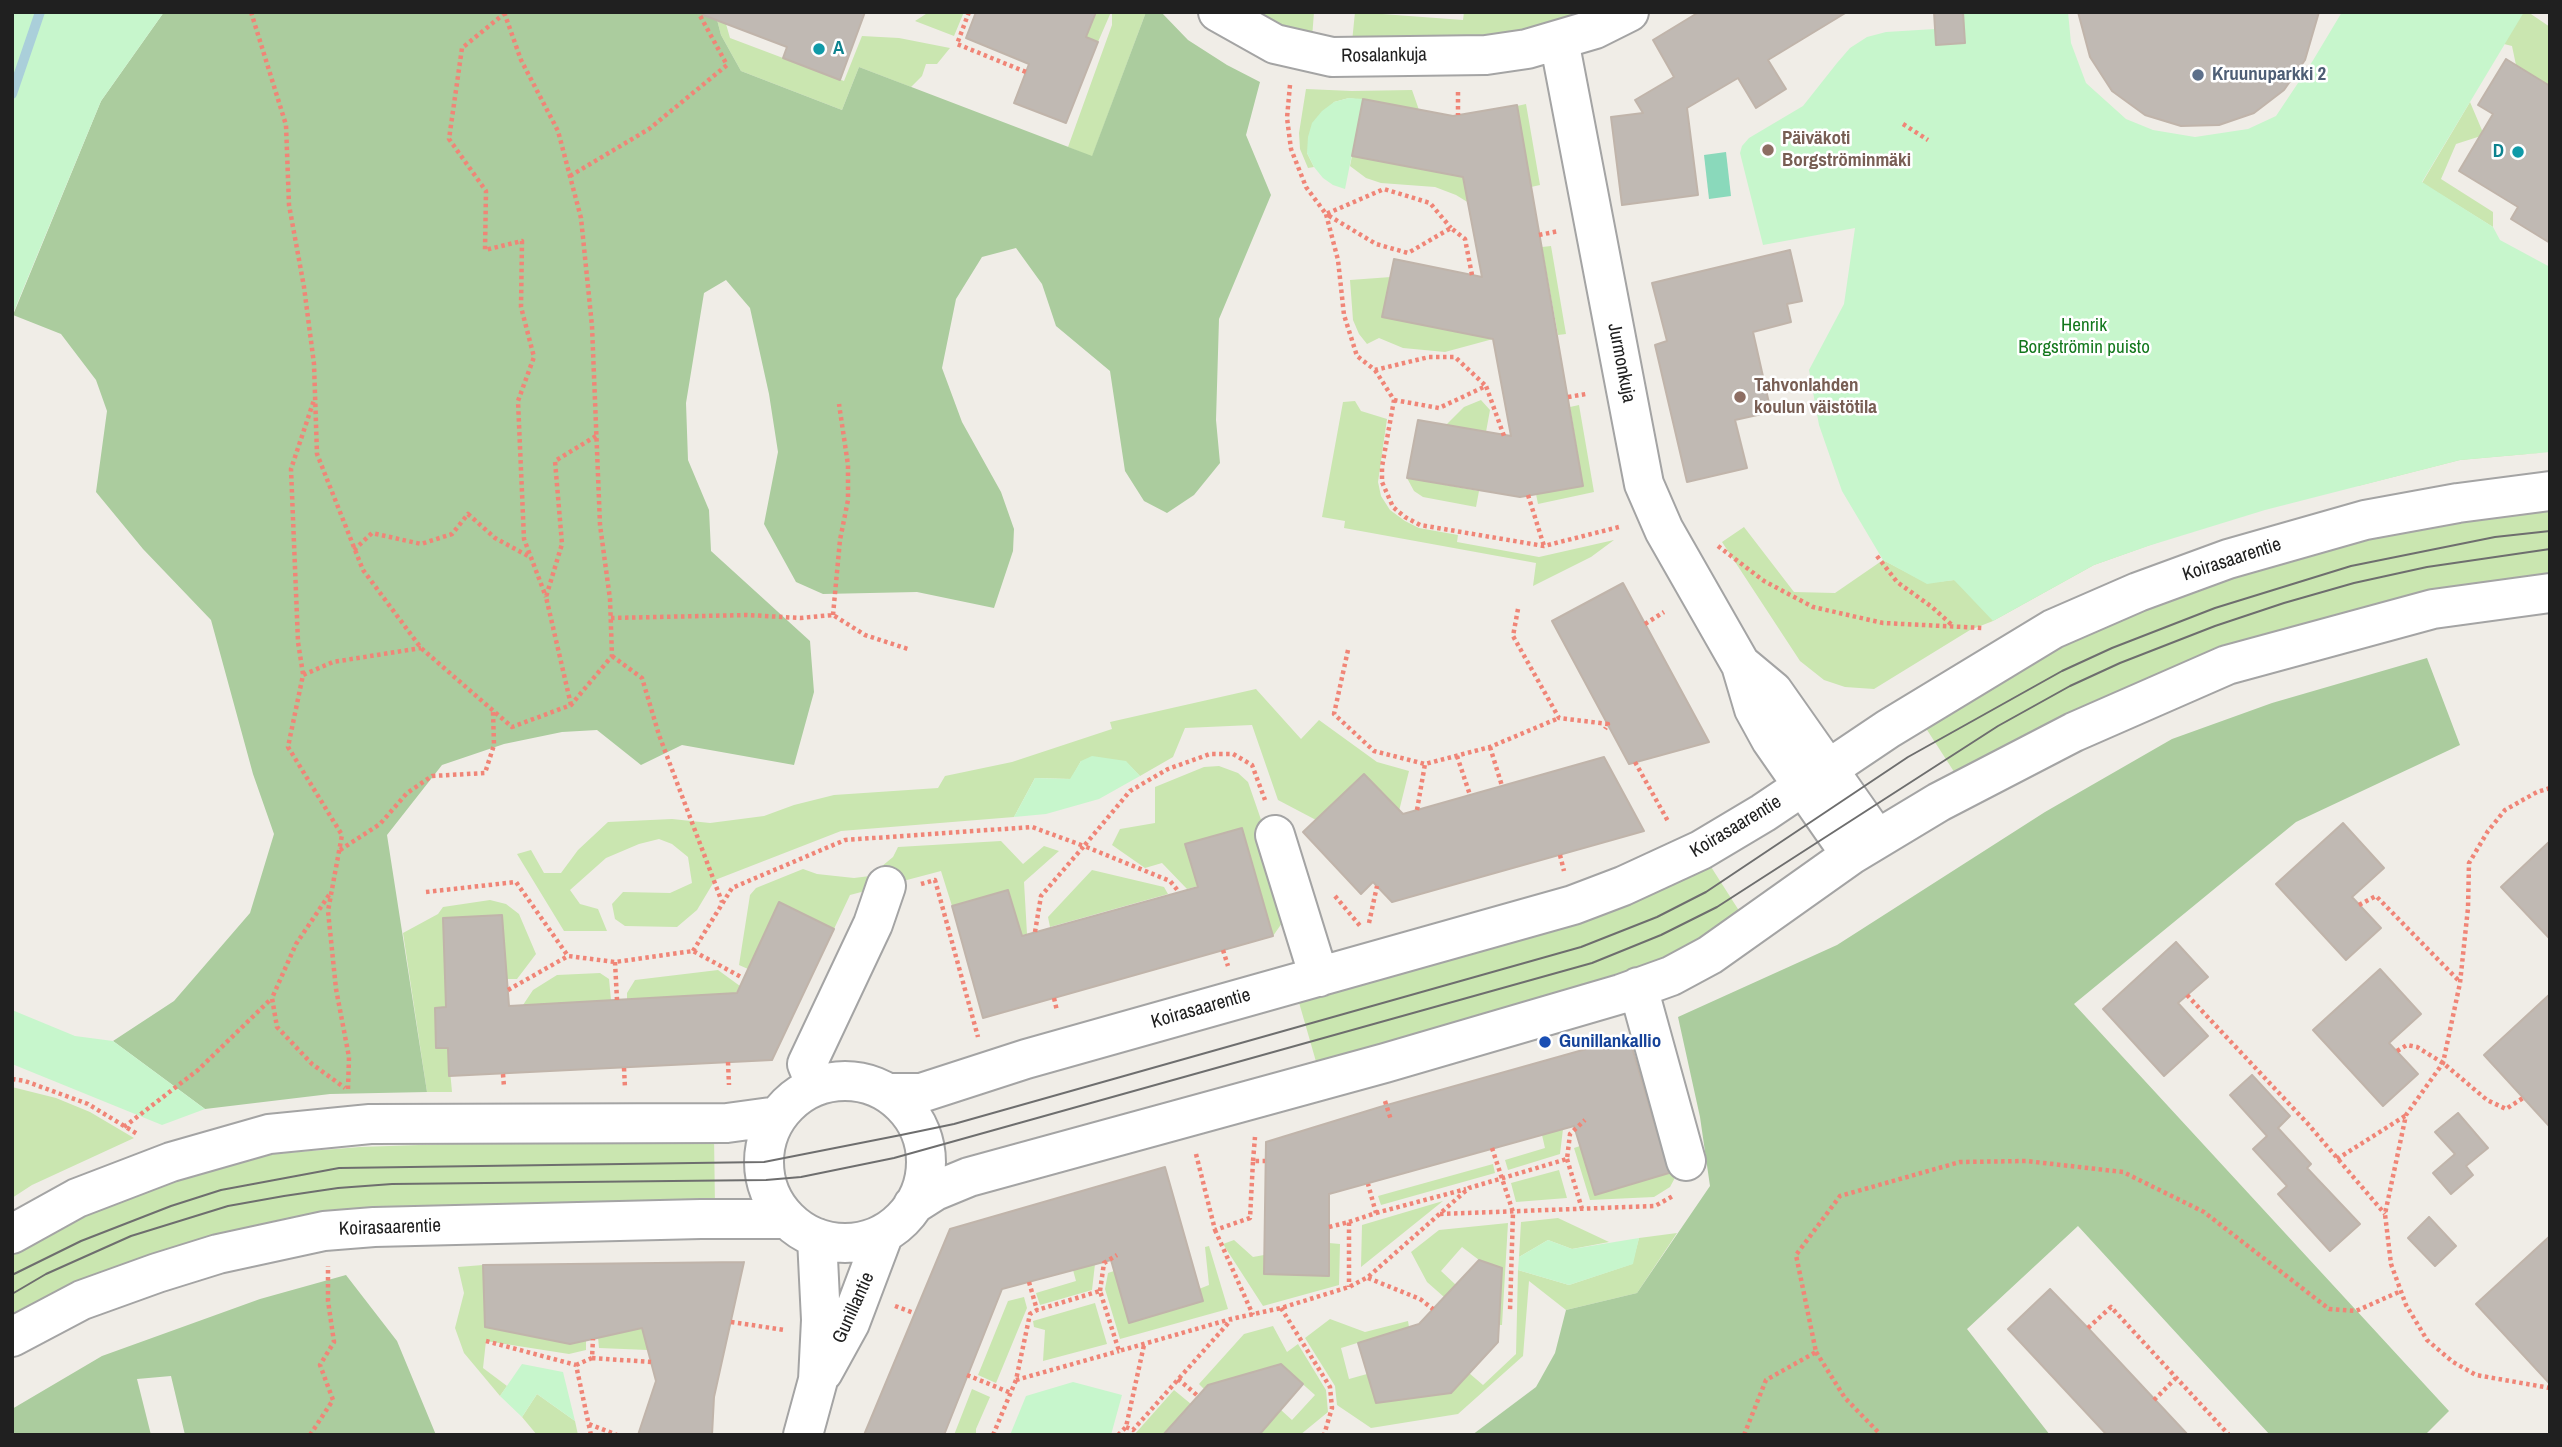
<!DOCTYPE html>
<html>
<head>
<meta charset="utf-8">
<style>
  body { margin:0 }
  #map { position:relative; width:2562px; height:1447px; overflow:hidden; background:#f0ede7; font-family:"Archivo Narrow",sans-serif }
  canvas { display:block }
  .frame { position:absolute; inset:0; border:14px solid #202020; pointer-events:none }
</style>
</head>
<body>
<div id="map">
<canvas width="2562" height="1447"></canvas>
<div class="frame"></div>
</div>
<script>
const c = document.querySelector('canvas').getContext('2d');
c.lineJoin = 'round';
function fill(path, color) {
  c.fillStyle = color;
  c.fill(path, 'evenodd');
}
function shape(rows) {
  const path = new Path2D();
  for (const r of rows) {
    if (r.length === 3) {
      path.moveTo(r[0] + r[2], r[1]);
      path.arc(r[0], r[1], r[2], 0, 2 * Math.PI);
      continue;
    }
    path.moveTo(r[0], r[1]);
    for (let i = 2; i < r.length; i += 2) path.lineTo(r[i], r[i + 1]);
  }
  return path;
}
function strokePath(path, color, width, dash) {
  c.strokeStyle = color;
  c.lineWidth = width;
  c.lineCap = dash ? 'butt' : 'round';
  c.setLineDash(dash || []);
  c.stroke(path);
}
function drawText(font, color, halo, rows, align = 'center') {
  c.font = font + ' "Archivo Narrow",sans-serif';
  c.lineWidth = 5;
  c.setLineDash([]);
  c.textBaseline = 'middle';
  c.strokeStyle = halo;
  c.fillStyle = color;
  for (const [text, x, y, turn = 0] of rows) {
    c.save();
    c.translate(x, y);
    c.rotate((+turn || 0) * Math.PI / 180);
    c.textAlign = isNaN(turn) ? turn : align;
    if (halo) c.strokeText(text, 0, 0);
    c.fillText(text, 0, 0);
    c.restore();
  }
}
fill(shape([
  [715,12,730,12,726,24,730,38,844,81,862,36,899,38,950,48,937,64,926,64,922,76,911,87,859,67,842,110,741,71,721,35],
  [929,12,964,12,954,36,915,21],
  [1096,12,1111,12,1098,42,1086,37],
  [1112,12,1146,12,1092,157,1068,147,1112,25],
  [1246,12,1314,12,1312,38],
  [1355,12,1463,20,1464,12,1584,12,1538,27,1476,37,1352,42],
  [2469,12,2528,12,2550,27,2550,86,2516,65,2512,46,2504,44],
  [1306,89,1352,91,1412,90,1419,110,1349,98,1334,102,1307,153,1314,167,1308,168,1300,149,1299,133],
  [2470,102,2484,135,2456,144,2441,179,2493,212,2493,227,2422,183],
  [1526,104,1540,185,1531,187,1517,106],
  [1352,156,1463,177,1469,203,1456,195,1435,187,1381,183,1366,178,1350,166],
  [1551,246,1566,334,1558,335,1542,247],
  [1391,277,1383,317,1493,339,1445,352,1403,348,1379,338,1367,344,1359,334,1353,320,1350,280],
  [1481,400,1490,410,1486,432,1446,425,1464,407],
  [1355,401,1361,411,1387,419,1378,482,1381,496,1390,510,1405,521,1419,528,1458,535,1457,542,1539,557,1614,540,1591,557,1533,586,1536,563,1344,528,1345,521,1322,517,1343,402],
  [1579,405,1594,492,1538,504,1536,494,1583,485,1570,407],
  [2550,452,2460,460,2358,486,2336,479,2094,565,1993,621,1970,630,1874,689,1845,687,1824,680,1800,661,1722,542,1744,527,1794,592,1835,593,1883,560,1927,583,1954,580,1999,598,2271,472],
  [1407,478,1479,491,1476,507,1423,497,1414,491],
  [2550,501,2550,582,2495,589,1960,781,1920,719,1991,674,2272,556],
  [1256,689,1301,739,1319,720,1377,762,1409,771,1399,811,1316,820,1278,800,1252,725,1185,728,1173,757,1140,776,1125,761,1081,761,1071,779,1035,778,1014,817,841,831,715,880,697,910,677,927,625,926,615,919,612,904,623,892,670,893,692,883,688,857,672,844,659,839,639,844,606,858,570,890,580,904,598,909,607,931,564,931,517,854,531,850,544,873,561,873,578,850,608,822,672,819,710,823,764,816,794,805,834,795,938,788,945,776,1012,762,1112,729,1110,722],
  [1219,766,1238,773,1248,782,1267,837,1268,872,1282,923,1273,936,1242,828,1186,844,1198,886,1187,889,1162,863,1145,868,1112,845,1120,829,1155,823,1155,787,1204,767],
  [1001,841,1023,864,1044,846,1059,851,1024,882,1027,934,1022,935,1008,890,952,906,941,871,850,895,834,929,779,903,748,969,739,965,750,895,756,888,803,869,817,874,854,878,870,876,893,857,898,847],
  [1706,859,1745,920,1673,963,1319,1072,1298,999],
  [1092,870,1164,887,1168,894,1050,927,1048,917],
  [490,900,506,904,519,914,536,954,517,979,507,979,502,915,443,918,446,1007,435,1008,436,1048,448,1048,452,1092,427,1092,403,933,438,914,443,907],
  [718,970,740,986,736,993,627,999,627,993,635,980],
  [600,973,609,979,611,1000,523,1005,533,990,557,975],
  [1640,1034,1678,1172,1670,1187,1654,1197,1590,1200,1574,1148,1580,1146,1595,1194,1671,1172,1631,1037],
  [12,1087,56,1098,90,1112,134,1138,32,1185,12,1198],
  [1563,1129,1560,1154,1508,1170,1505,1160,1545,1148,1542,1135],
  [714,1135,715,1207,401,1215,12,1323,12,1255,65,1225,124,1197,192,1172,260,1155,360,1147],
  [1493,1164,1495,1173,1381,1205,1378,1196],
  [1559,1170,1567,1198,1516,1202,1511,1183],
  [1443,1201,1361,1267,1362,1225],
  [1558,1218,1609,1242,1572,1249,1548,1240,1519,1257,1521,1222],
  [1508,1223,1502,1325,1499,1325,1502,1268,1479,1260,1462,1247,1441,1271,1456,1285,1444,1297,1427,1282,1411,1252,1439,1230],
  [1677,1233,1637,1293,1566,1310,1529,1281,1523,1356,1458,1414,1371,1428,1337,1405,1335,1386,1305,1338,1330,1319,1365,1332,1408,1321,1409,1327,1341,1348,1349,1379,1367,1374,1376,1403,1451,1393,1469,1373,1483,1385,1516,1354,1518,1270,1569,1285,1632,1264,1639,1238],
  [1234,1240,1253,1257,1264,1255,1264,1274,1328,1276,1329,1243,1340,1244,1339,1285,1263,1306,1223,1244],
  [1209,1246,1228,1309,1120,1339,1105,1289,1108,1273,1114,1271,1129,1323,1203,1301,1199,1289,1209,1285,1205,1247],
  [1095,1264,1092,1290,1040,1305,1036,1293,1076,1281,1073,1270],
  [483,1265,486,1327,586,1340,586,1350,569,1354,486,1341,483,1368,507,1386,500,1396,464,1353,455,1328,464,1293,458,1267],
  [1024,1297,1027,1308,996,1383,978,1375,1008,1301],
  [1095,1303,1107,1344,1043,1361,1045,1330,1034,1327,1033,1321],
  [1273,1326,1287,1352,1298,1344,1326,1390,1328,1412,1300,1435,1259,1435,1281,1410,1292,1420,1315,1395,1281,1365,1204,1389,1199,1384,1244,1334],
  [642,1328,648,1350,599,1348,598,1337],
  [972,1389,990,1397,976,1429,976,1435,954,1435],
  [1174,1390,1191,1404,1163,1435,1134,1435],
  [537,1394,575,1421,578,1435,537,1435,522,1417]
]), '#cae6b0');
fill(shape([
  [164,12,715,12,721,35,741,71,842,110,859,67,1092,156,1146,12,1161,12,1188,40,1227,65,1260,82,1246,135,1271,195,1219,319,1216,420,1220,463,1194,495,1167,513,1144,501,1125,471,1110,371,1056,326,1042,284,1016,248,982,257,956,299,942,368,962,422,1001,492,1014,529,1013,551,994,608,917,592,823,594,796,582,764,524,778,452,769,394,750,308,726,280,704,293,686,403,688,460,709,510,711,551,810,641,814,692,794,765,682,745,641,765,597,730,562,732,504,744,442,765,387,835,427,1092,330,1094,205,1109,113,1041,174,1001,250,913,274,834,253,774,211,620,143,549,96,492,107,411,96,380,61,334,13,315,101,101],
  [2427,658,2460,745,2296,822,2074,1004,2449,1411,2425,1435,2270,1435,2078,1226,1967,1329,2050,1435,1855,1435,1853,1433,1851,1435,1472,1435,1536,1387,1555,1353,1566,1310,1637,1293,1710,1186,1700,1117,1678,1017,1837,945,2045,812,2172,739,2272,703],
  [346,1275,397,1341,436,1435,185,1435,171,1376,137,1379,151,1435,12,1435,12,1409,102,1356,260,1299]
]), '#abcc9e');
fill(shape([
  [12,12,164,12,101,101,12,316],
  [1963,12,2068,12,2071,43,2086,83,2126,119,2153,130,2195,137,2248,129,2276,116,2312,62,2342,12,2524,12,2422,182,2493,227,2500,240,2550,267,2550,452,2460,460,2265,510,2148,546,2094,565,1993,621,1954,580,1927,584,1883,560,1842,491,1819,425,1809,370,1844,304,1855,228,1763,245,1740,153,1742,146,1749,138,1803,106,1837,63,1850,48,1867,37,1886,32,1935,29,1937,45,1965,43],
  [1349,98,1363,99,1345,189,1333,185,1323,178,1314,167,1307,153,1308,137,1312,123,1322,111,1334,102],
  [1092,756,1126,761,1140,776,1099,799,1046,814,1014,817,1035,778,1070,779,1081,761],
  [12,1010,75,1036,113,1041,205,1109,162,1125,12,1064],
  [1639,1238,1633,1264,1569,1285,1518,1270,1519,1257,1548,1240,1572,1249],
  [522,1364,563,1372,575,1421,537,1394,522,1417,500,1396],
  [1073,1382,1122,1395,1111,1435,1010,1435,1026,1396]
]), '#c7f6cc');
fill(shape([
  [1726,152,1731,196,1709,199,1704,155]
]), '#8ad9bb');
strokePath(shape([
  [12,94,40,12]
]), '#aacfda', 10);
const building = shape([
  [703,12,865,12,840,80,783,58,787,47,703,15,703,12],
  [976,12,1096,12,1086,37,1098,42,1066,123,1014,103,1029,64,966,38,976,12],
  [1699,12,1847,12,1768,60,1786,89,1756,108,1738,78,1687,108,1698,195,1622,205,1611,117,1643,113,1635,100,1674,77,1653,40,1699,12],
  [1934,12,1963,12,1965,43,1936,45,1934,12],
  [2078,12,2319,12,2305,60,2284,90,2254,113,2219,125,2181,126,2145,115,2112,91,2090,57,2078,12],
  [2506,59,2550,86,2550,243,2511,219,2518,207,2459,171,2493,114,2478,105,2506,59],
  [1363,99,1453,116,1517,105,1583,486,1520,497,1407,478,1418,420,1511,436,1493,339,1382,317,1394,259,1482,277,1463,177,1352,156,1363,99],
  [1790,250,1802,301,1787,304,1791,322,1753,332,1771,412,1735,420,1747,468,1687,482,1655,345,1667,341,1652,283,1790,250],
  [1623,583,1709,742,1629,764,1552,621,1623,583],
  [1604,757,1644,831,1392,902,1373,882,1361,894,1303,832,1364,774,1403,814,1604,757],
  [2343,823,2384,868,2352,897,2381,928,2346,960,2276,884,2343,823],
  [1242,828,1273,936,983,1018,952,906,1008,890,1022,936,1198,887,1185,844,1242,828],
  [2550,841,2550,939,2501,887,2550,841],
  [779,902,834,929,772,1060,449,1076,448,1048,436,1048,435,1008,446,1007,443,918,502,915,509,1006,737,993,779,902],
  [2176,942,2208,977,2178,1003,2208,1036,2164,1076,2103,1009,2176,942],
  [2380,969,2421,1014,2389,1043,2418,1074,2383,1106,2313,1030,2380,969],
  [2550,994,2550,1127,2484,1055,2550,994],
  [1629,1037,1669,1173,1595,1195,1574,1126,1329,1194,1329,1276,1264,1274,1266,1142,1380,1107,1629,1037],
  [2252,1075,2290,1116,2278,1128,2311,1164,2307,1168,2360,1224,2330,1251,2278,1194,2287,1186,2253,1149,2267,1136,2230,1095,2252,1075],
  [2458,1113,2488,1148,2466,1166,2473,1175,2451,1194,2433,1173,2455,1154,2435,1132,2458,1113],
  [1165,1167,1203,1301,1129,1323,1111,1260,1002,1289,944,1435,864,1435,950,1229,1165,1167],
  [2429,1217,2456,1246,2435,1266,2408,1238,2429,1217],
  [2550,1236,2550,1384,2476,1304,2550,1236],
  [1479,1260,1502,1268,1498,1342,1451,1393,1376,1403,1358,1343,1419,1324,1479,1260],
  [744,1262,714,1397,712,1435,638,1435,656,1381,642,1328,570,1344,485,1327,483,1265,744,1262],
  [2050,1289,2088,1328,2188,1435,2107,1435,2008,1329,2050,1289],
  [1281,1364,1303,1384,1259,1435,1163,1435,1208,1385,1281,1364]
]);
fill(building, '#c0b9b3');
strokePath(building, '#c0b4aa', 2);
const minor = shape([
  [1218,12,1275,44,1332,57,1486,55,1527,49,1595,29,1629,12],
  [1559,40,1644,484,1664,530,1741,665,1754,709,1771,740,1851,855],
  [1743,666,1773,691,1877,839],
  [1275,835,1319,977],
  [1638,987,1686,1161],
  [845,1162,81],
  [816,1086,807,1064,873,924,886,886],
  [888,1093,921,1093,1026,1059,1573,905,1623,886,1701,850,1763,813,1888,729,2053,629,2138,592,2228,559,2365,520,2458,503,2550,491],
  [913,1205,935,1191,969,1177,1385,1063,1621,994,1671,976,1710,955,1851,855,1939,802,2074,732,2227,665,2433,609,2550,593],
  [12,1234,77,1198,171,1162,269,1134,370,1124,727,1123,778,1116],
  [12,1337,82,1300,157,1273,218,1254,324,1231,374,1227,701,1219,787,1219],
  [823,1372,850,1323,884,1233],
  [803,1435,818,1380,821,1320,817,1238]
]);
strokePath(minor, '#a4a4a4', 42);
strokePath(shape([
  [251,12,286,125,289,205,304,287,314,364,317,454,363,570,421,648,512,727,571,705,612,656,610,599,600,525,592,326,581,218,558,131,521,60,504,12],
  [969,12,957,44,1026,72],
  [505,13,462,48,449,139,486,191,485,250,522,241,521,307,534,357,518,401,524,539,546,597],
  [1290,85,1287,118,1291,149,1306,187,1326,214,1384,189,1430,203,1451,228],
  [1458,92,1458,115],
  [1903,124,1928,140],
  [570,176,649,129,727,65,698,12],
  [1539,235,1559,231],
  [1472,275,1465,239,1451,228,1408,253,1376,244,1326,214,1338,260,1344,315,1357,356,1375,370,1429,357,1455,357,1486,386],
  [1375,370,1394,400,1382,467,1382,482,1393,507,1405,517,1420,525,1544,546,1619,527],
  [1568,397,1586,394],
  [1394,400,1439,408,1486,386,1504,436],
  [1528,495,1544,546],
  [1718,546,1764,581,1813,607,1883,623,1983,628],
  [354,550,372,533,421,544,452,534,468,514,495,538,530,557],
  [1877,556,1897,582,1932,607,1953,626],
  [1518,609,1513,636,1559,718,1608,724,1605,729],
  [833,615,840,540,848,500,848,465,839,404],
  [611,618,747,615,800,618,833,615,865,635,908,649],
  [1645,624,1664,612],
  [1348,650,1334,714,1374,751,1425,764,1490,747,1559,718],
  [612,656,642,678,659,735,722,902],
  [303,674,298,642,291,469,314,400],
  [571,705,546,597,562,544,555,461,596,436],
  [1490,747,1502,786],
  [1457,756,1470,795],
  [1635,762,1669,823],
  [2550,788,2537,792,2505,810,2488,831,2469,863,2468,908,2460,983,2443,1063,2406,1115,2385,1214,2391,1264,2406,1305,2427,1340,2453,1362,2476,1375,2550,1388],
  [1417,810,1425,764],
  [340,850,380,824,407,793,432,776,485,773,494,745,493,712],
  [1560,855,1564,871],
  [921,884,935,880,978,1037],
  [426,892,516,882,568,956],
  [329,895,296,944,272,998,277,1027,312,1064,345,1088],
  [1335,896,1361,927],
  [2359,905,2376,896,2460,982],
  [1369,923,1377,886],
  [1035,932,1041,896,1084,846,1170,881,1179,892],
  [1223,950,1228,966],
  [693,951,732,888,845,840,1032,827,1084,846,1130,791,1168,769,1210,754,1233,754,1252,765,1265,800],
  [615,962,617,1000],
  [508,990,568,956,615,962,693,951,743,978],
  [2187,995,2308,1124,2385,1214],
  [1054,998,1057,1011],
  [2397,1051,2407,1045,2417,1047,2443,1063,2487,1100,2506,1109,2523,1098],
  [728,1062,729,1085],
  [624,1068,625,1088],
  [503,1074,504,1087],
  [12,1079,25,1081,88,1104,139,1135],
  [348,1089,349,1057,336,989,328,911,342,835,288,747,303,675,333,662,421,648],
  [1385,1101,1391,1120],
  [124,1127,198,1070,271,999],
  [1492,1148,1513,1212,1510,1311],
  [1196,1154,1215,1230,1250,1218,1253,1161,1265,1161],
  [1567,1159,1582,1209],
  [2337,1159,2405,1116],
  [1253,1161,1255,1137],
  [1376,1213,1466,1189],
  [1440,1214,1655,1206,1673,1196],
  [1349,1222,1376,1213,1368,1184],
  [1329,1227,1349,1222,1349,1287],
  [1215,1230,1253,1315],
  [1368,1278,1420,1299,1433,1309],
  [1029,1282,1037,1310],
  [1100,1291,1104,1263,1117,1255],
  [895,1306,914,1313],
  [1281,1308,1330,1387,1332,1408,1324,1435],
  [731,1322,785,1330],
  [2088,1328,2111,1307,2229,1435],
  [486,1341,576,1365,591,1435],
  [1816,1352,1845,1398,1881,1435],
  [592,1358,651,1362],
  [576,1365,592,1358,593,1339],
  [967,1375,1011,1393],
  [1178,1379,1198,1396],
  [1016,1380,1119,1351],
  [2154,1400,2176,1378],
  [589,1424,617,1435],
  [1126,1427,1133,1430,1231,1320],
  [310,1435,333,1400,320,1365,334,1342,328,1301,328,1266],
  [993,1435,1016,1380,1030,1314,1037,1310,1100,1291,1119,1351,1231,1319,1281,1308,1349,1287,1368,1277,1469,1188,1567,1159,1570,1134,1585,1120],
  [1118,1435,1126,1427,1144,1345],
  [1744,1435,1766,1380,1816,1352,1796,1255,1840,1196,1960,1162,2026,1161,2123,1172,2204,1212,2329,1309,2356,1311,2401,1291]
]), '#f08577', 4.5, [3.5, 3.5]);
strokePath(minor, '#fff', 38);
strokePath(shape([
  [12,1275,81,1241,171,1206,221,1190,339,1168,764,1162,901,1135,954,1124,1581,947,1657,917,1706,892,1908,757,2062,671,2112,648,2215,608,2351,566,2495,537,2550,531],
  [12,1294,46,1274,131,1236,228,1206,284,1196,338,1188,392,1184,766,1180,801,1177,894,1158,1592,963,1661,935,1717,907,1998,726,2070,686,2120,663,2215,626,2284,603,2354,583,2427,567,2550,549]
]), '#6e6e6e', 2);
for (const [x, y, r, color] of [
  [819,49,7,"#0f9aa8"],
  [2198,75,7,"#5c6f8a"],
  [1768,150,7,"#8d6e63"],
  [2518,152,7,"#0f9aa8"],
  [1740,397,7,"#8d6e63"],
  [1545,1042,7,"#1a4fb4"]
]) {
  const dot = new Path2D();
  dot.arc(x, y, r, 0, 2 * Math.PI);
  c.fillStyle = color;
  c.fill(dot);
  strokePath(dot, '#fff', 2.5);
}
drawText('bold 19px', '#0d838f', '#fff', [
  ["A",833,49],
  ["D",2504,152,"right"]
], 'left');
drawText('19px', '#202020', '#fff', [
  ["Rosalankuja",1384,56,-1],
  ["Jurmonkuja",1621,363,79],
  ["Koirasaarentie",2232,560,-18],
  ["Koirasaarentie",1736,827,-31],
  ["Koirasaarentie",1201,1009,-16],
  ["Koirasaarentie",390,1228,-2],
  ["Gunillantie",854,1308,-66]
]);
drawText('bold 19px', '#4e5e75', '#fff', [
  ["Kruunuparkki 2",2212,75]
], 'left');
drawText('bold 19px', '#785e54', '#fff', [
  ["Päiväkoti",1782,139],
  ["Borgströminmäki",1782,161],
  ["Tahvonlahden",1754,386],
  ["koulun väistötila",1754,408]
], 'left');
drawText('19px', '#13781d', '#fff', [
  ["Henrik",2084,326],
  ["Borgströmin puisto",2084,348]
]);
drawText('bold 19px', '#164399', '#fff', [
  ["Gunillankallio",1559,1042]
], 'left');
</script>
</body>
</html>
